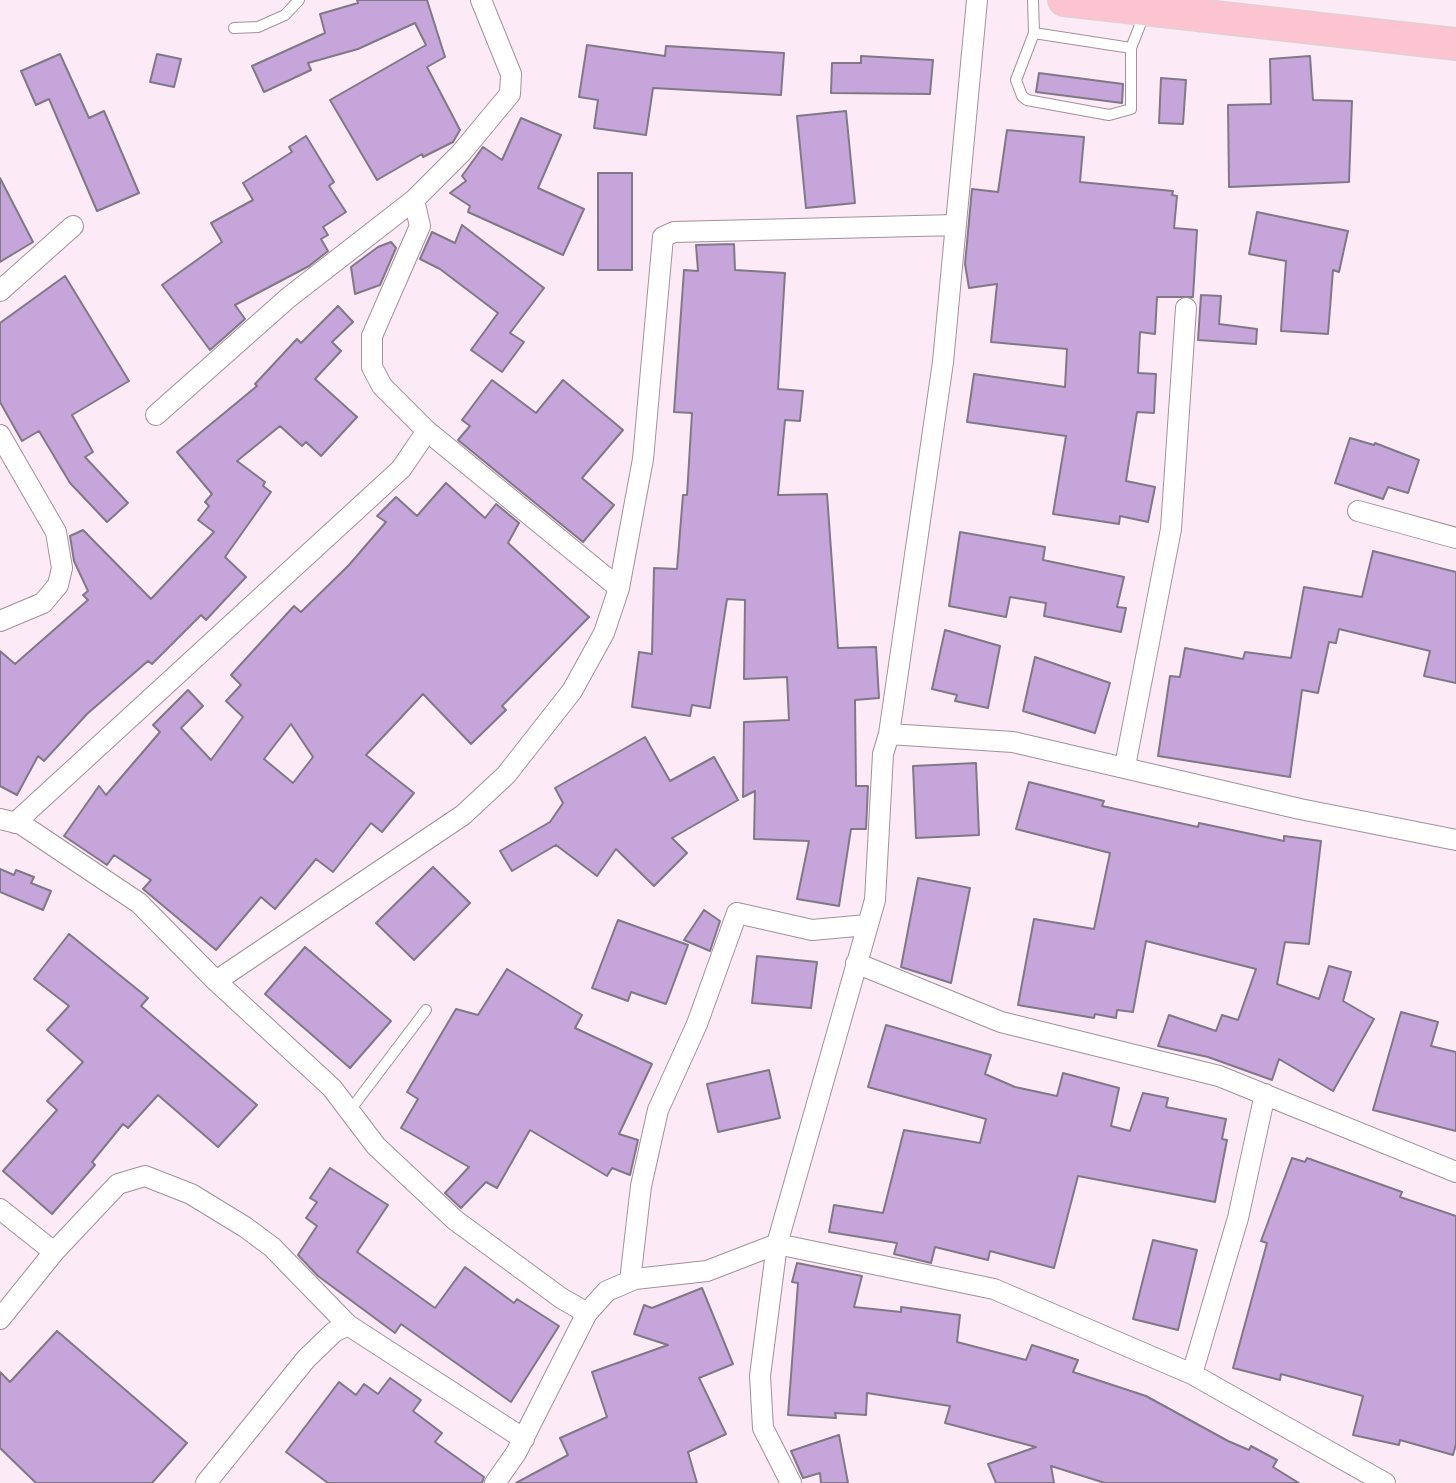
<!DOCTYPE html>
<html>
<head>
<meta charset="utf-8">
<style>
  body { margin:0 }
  canvas { display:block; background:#fcebf6 }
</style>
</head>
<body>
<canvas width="1456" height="1483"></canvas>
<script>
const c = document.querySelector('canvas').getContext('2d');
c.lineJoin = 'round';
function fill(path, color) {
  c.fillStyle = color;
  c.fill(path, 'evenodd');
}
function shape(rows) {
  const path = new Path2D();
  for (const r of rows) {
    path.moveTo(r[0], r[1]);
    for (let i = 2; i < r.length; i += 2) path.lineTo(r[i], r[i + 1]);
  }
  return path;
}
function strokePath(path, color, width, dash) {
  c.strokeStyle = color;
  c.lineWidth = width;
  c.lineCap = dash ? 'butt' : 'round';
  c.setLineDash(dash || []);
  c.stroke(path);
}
const building = shape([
  [357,0,427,0,445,57,427,67,460,130,453,142,423,157,422,154,377,180,330,100,426,45,415,23,358,49,308,63,311,70,264,92,252,66,325,33,320,14,358,3,357,0],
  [587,45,665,56,666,46,784,53,781,95,653,88,646,135,594,128,598,100,579,97,587,45],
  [60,54,89,118,104,111,139,193,97,211,49,99,36,105,21,71,60,54],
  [157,54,181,59,174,87,150,82,157,54],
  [861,56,933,60,930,94,831,93,832,63,861,63,861,56],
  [1310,56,1313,100,1352,101,1349,182,1229,187,1228,105,1271,104,1270,59,1310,56],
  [1039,73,1123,84,1122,103,1036,92,1039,73],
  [1161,78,1186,80,1183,124,1159,123,1161,78],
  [846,111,855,203,806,208,797,116,846,111],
  [521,118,561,135,538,188,584,209,563,255,468,212,470,206,450,193,466,181,462,176,483,147,502,160,521,118],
  [1007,130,1084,137,1080,182,1173,191,1172,195,1177,196,1174,228,1197,230,1193,297,1157,297,1155,334,1140,332,1138,373,1156,374,1154,413,1137,412,1126,481,1155,487,1148,522,1120,516,1119,524,1053,514,1066,436,967,422,974,374,1065,387,1067,349,991,342,997,284,969,288,965,264,972,189,998,192,1007,130],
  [306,136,334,182,329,186,346,212,323,227,328,235,321,239,328,251,309,266,235,305,245,319,210,350,162,285,222,242,211,223,253,200,243,183,292,152,289,147,306,136],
  [598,173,632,173,632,270,598,270,598,173],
  [0,178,33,242,0,262,0,178],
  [1257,212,1348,231,1339,272,1333,270,1328,334,1281,331,1286,261,1249,254,1257,212],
  [462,225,544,288,510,333,524,342,502,372,471,350,498,313,440,269,420,259,432,232,455,243,462,225],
  [391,242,396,248,380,285,355,294,351,267,378,247,391,242],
  [734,244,735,270,785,273,778,389,803,391,800,421,785,420,778,495,827,494,838,648,876,647,879,698,855,700,856,786,868,786,866,829,851,829,839,906,797,899,809,841,754,839,755,791,743,797,744,722,789,720,787,677,744,679,745,600,727,599,710,708,692,705,690,716,632,707,639,652,652,654,654,568,677,569,683,495,687,495,692,413,674,412,684,270,698,271,696,245,734,244],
  [65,276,129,381,72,415,93,452,85,457,128,503,107,522,70,483,39,431,22,441,0,402,0,323,65,276],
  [1201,295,1221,296,1219,324,1257,329,1256,344,1198,340,1201,295],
  [338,306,353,322,332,342,341,351,315,379,357,417,321,456,306,442,302,446,280,426,237,461,265,482,263,486,271,492,225,557,246,577,206,620,201,615,152,664,148,661,87,714,44,761,38,756,17,795,0,786,0,651,15,664,88,600,83,595,88,591,74,561,70,536,83,530,151,599,214,532,198,520,209,506,205,502,212,494,177,452,257,386,255,384,297,339,301,343,338,306],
  [492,380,536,413,563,380,623,430,582,478,614,505,583,542,458,440,470,426,462,420,492,380],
  [1350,438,1374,445,1375,443,1419,460,1408,493,1388,487,1383,499,1335,483,1350,438],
  [446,483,485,518,496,504,519,523,508,543,589,617,502,706,506,710,471,744,423,694,366,755,414,793,382,832,371,823,333,872,316,859,275,909,261,897,216,950,143,889,151,880,114,855,107,865,64,836,99,786,106,795,160,732,153,725,188,690,203,706,181,728,211,760,243,717,226,701,241,685,231,675,294,606,301,612,349,565,386,522,377,516,396,497,417,516,446,483],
  [291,724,313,757,293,783,264,759,291,724],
  [960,532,1045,547,1043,560,1124,577,1117,607,1126,608,1121,632,1044,616,1046,603,1010,597,1006,617,949,606,960,532],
  [1373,551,1456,572,1456,683,1424,676,1430,651,1339,629,1336,643,1329,642,1318,693,1302,690,1290,777,1158,756,1170,676,1180,677,1185,648,1243,659,1245,652,1291,658,1304,587,1362,597,1373,551],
  [945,630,1000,646,988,708,955,701,957,695,932,689,945,630],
  [1035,657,1110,683,1095,733,1023,711,1035,657],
  [645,737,670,781,714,757,738,800,672,838,687,853,654,886,616,849,597,876,556,845,512,871,500,851,550,822,563,803,555,788,645,737],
  [976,763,979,835,916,838,913,766,976,763],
  [1029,782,1104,801,1102,806,1198,827,1199,823,1284,841,1284,836,1321,841,1309,944,1285,942,1277,984,1319,999,1329,966,1351,972,1343,1001,1374,1019,1333,1091,1279,1059,1272,1080,1208,1057,1158,1046,1169,1015,1216,1031,1222,1015,1238,1020,1256,969,1146,941,1133,1012,1117,1010,1116,1018,1095,1014,1094,1018,1018,1005,1034,919,1094,929,1110,853,1016,829,1029,782],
  [433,867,470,903,414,960,376,923,433,867],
  [0,869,14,875,16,870,34,877,31,883,51,891,43,910,0,892,0,869],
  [918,878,970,888,951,983,901,967,918,878],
  [704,910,720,921,710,951,684,940,704,910],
  [618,920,688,945,666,1004,631,992,628,1001,592,988,618,920],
  [69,934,148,998,141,1006,257,1105,218,1147,158,1095,128,1128,123,1124,92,1162,95,1165,52,1214,3,1171,57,1110,47,1101,83,1062,47,1030,69,1006,34,979,69,934],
  [305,947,391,1021,350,1068,265,994,305,947],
  [757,956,817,962,811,1008,752,1003,757,956],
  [507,969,582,1015,575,1028,652,1064,619,1134,638,1140,630,1175,612,1168,607,1176,530,1130,497,1188,486,1182,461,1208,445,1193,469,1167,401,1128,418,1099,407,1092,456,1009,478,1015,507,969],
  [1401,1012,1438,1022,1431,1046,1456,1052,1456,1131,1373,1110,1401,1012],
  [886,1025,991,1055,985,1074,1015,1087,1057,1096,1063,1073,1119,1088,1111,1126,1130,1131,1143,1093,1168,1098,1166,1107,1226,1119,1222,1139,1227,1140,1215,1202,1078,1176,1054,1268,990,1251,988,1260,935,1247,931,1263,894,1254,897,1243,829,1232,834,1205,883,1213,904,1130,980,1143,986,1119,868,1087,886,1025],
  [769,1070,780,1118,718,1132,707,1084,769,1070],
  [1292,1158,1305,1162,1307,1158,1402,1192,1400,1197,1456,1216,1456,1444,1453,1455,1400,1440,1399,1445,1353,1435,1363,1396,1281,1374,1280,1380,1233,1368,1267,1243,1261,1241,1292,1158],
  [330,1168,388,1205,357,1252,435,1308,465,1267,514,1303,517,1299,559,1326,511,1402,401,1324,395,1333,318,1276,298,1255,317,1226,306,1218,317,1202,310,1198,330,1168],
  [1153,1240,1197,1250,1178,1330,1133,1319,1153,1240],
  [797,1263,862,1276,854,1307,901,1312,901,1307,960,1315,957,1342,1026,1360,1032,1345,1078,1360,1073,1372,1146,1396,1228,1441,1249,1450,1251,1446,1277,1460,1273,1467,1299,1483,1105,1483,1051,1466,1054,1483,996,1483,988,1464,1036,1447,945,1423,950,1406,867,1393,866,1415,835,1413,836,1418,788,1415,798,1283,792,1282,797,1263],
  [702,1288,733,1364,699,1378,726,1434,688,1452,697,1483,516,1483,568,1455,560,1438,607,1417,592,1372,668,1345,634,1334,644,1305,652,1308,702,1288],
  [57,1331,187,1443,152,1483,36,1483,0,1448,0,1372,10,1382,57,1331],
  [390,1378,421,1400,413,1411,442,1433,435,1442,484,1477,482,1483,328,1483,286,1452,339,1382,356,1395,364,1384,378,1394,390,1378],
  [839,1435,848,1483,821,1483,820,1473,803,1478,791,1451,839,1435]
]);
fill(building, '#c6a5db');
strokePath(building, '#807886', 2);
const lane = shape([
  [1033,0,1034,33,1016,80,1022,96,1027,100,1109,115,1131,109,1131,48,1144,15],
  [234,28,258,27,285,15,299,0],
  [1034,33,1131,48],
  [351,1109,426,1010]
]);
const street = shape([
  [414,200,420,226,372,336,372,367,382,386,427,431,619,588],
  [0,291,73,226],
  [156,415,288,298,414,200,461,153,510,94,511,74,481,0],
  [0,435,56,532,62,568,58,585,43,603,0,621],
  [1358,511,1456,538],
  [889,734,1013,742,1300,809,1456,840],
  [1125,766,1171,529,1186,308],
  [0,819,21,824,139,903,216,981,332,1088,376,1146,455,1220,561,1298,587,1313],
  [15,823,401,469,427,431],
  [856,963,1001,1022,1219,1076,1456,1172],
  [216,981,463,815,506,775,572,691,604,633,619,588,643,459,663,237,674,232,956,225],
  [0,1209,54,1252],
  [630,1281,641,1186,658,1110,697,1024,737,913,812,930,867,925],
  [0,1319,54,1252,118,1184,145,1176,191,1194,245,1227,272,1247,348,1325,524,1439],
  [1192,1374,1238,1218,1265,1094],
  [206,1483,306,1359,334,1332,348,1325],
  [495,1483,516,1453,587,1313,607,1291,635,1279,707,1271,777,1244,994,1289,1192,1374,1385,1483],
  [791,1483,763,1428,760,1376,777,1244,875,900,883,754,889,734,943,362,977,0]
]);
const primary = shape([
  [1064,0,1456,44]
]);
strokePath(lane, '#a1919b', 12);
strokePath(street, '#a1919b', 22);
strokePath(primary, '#d6d5d5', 34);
strokePath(lane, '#fff', 10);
strokePath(street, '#fff', 20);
strokePath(primary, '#fbc4d0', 32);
</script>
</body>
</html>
